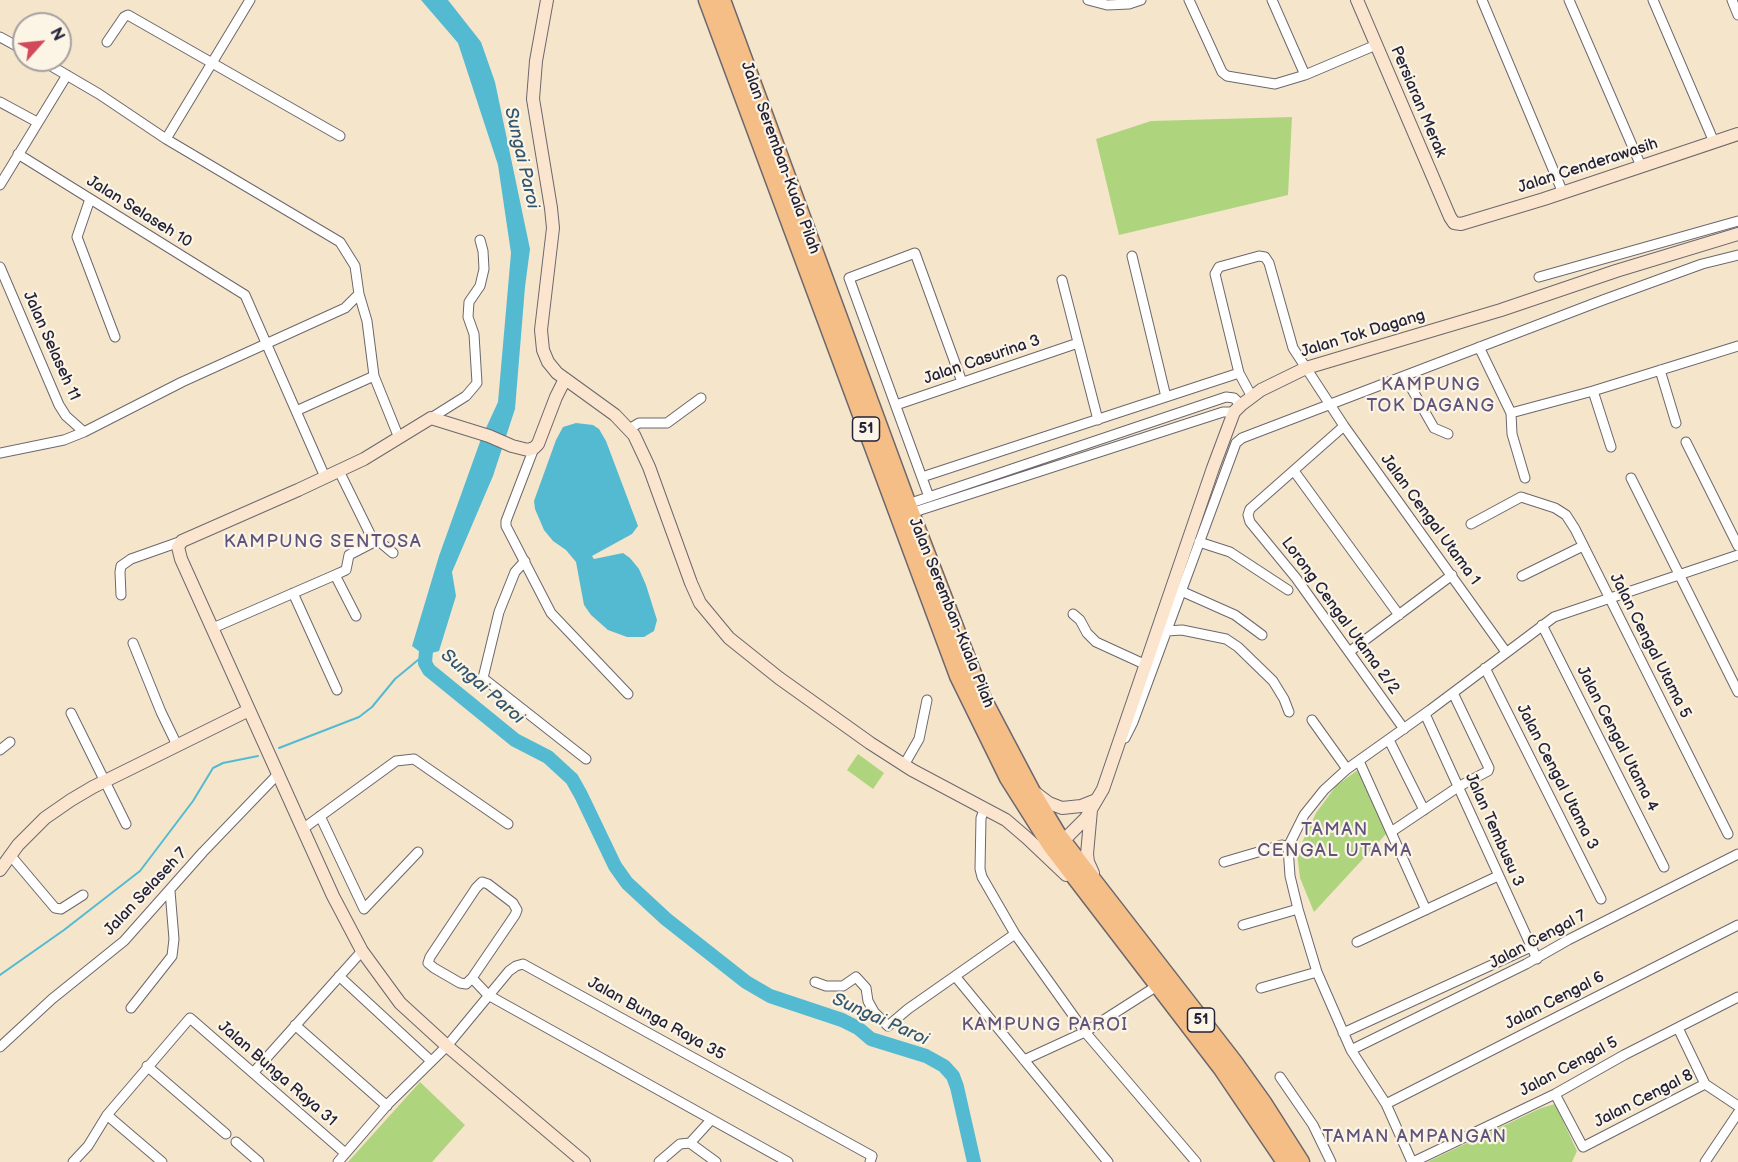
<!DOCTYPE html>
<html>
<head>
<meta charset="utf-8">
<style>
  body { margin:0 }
  #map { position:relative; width:1738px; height:1162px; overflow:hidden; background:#f5e6cb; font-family:"Balsamiq Sans",sans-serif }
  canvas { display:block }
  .north { position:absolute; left:12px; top:12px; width:60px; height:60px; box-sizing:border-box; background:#fcf5e5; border:2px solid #a5a1a1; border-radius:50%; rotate:63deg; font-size:16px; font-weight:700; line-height:24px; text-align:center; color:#22223b }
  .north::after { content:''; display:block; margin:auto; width:21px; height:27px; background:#d1495b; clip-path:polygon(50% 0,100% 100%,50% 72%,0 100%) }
</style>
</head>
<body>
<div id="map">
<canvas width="1738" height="1162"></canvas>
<div class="north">N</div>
</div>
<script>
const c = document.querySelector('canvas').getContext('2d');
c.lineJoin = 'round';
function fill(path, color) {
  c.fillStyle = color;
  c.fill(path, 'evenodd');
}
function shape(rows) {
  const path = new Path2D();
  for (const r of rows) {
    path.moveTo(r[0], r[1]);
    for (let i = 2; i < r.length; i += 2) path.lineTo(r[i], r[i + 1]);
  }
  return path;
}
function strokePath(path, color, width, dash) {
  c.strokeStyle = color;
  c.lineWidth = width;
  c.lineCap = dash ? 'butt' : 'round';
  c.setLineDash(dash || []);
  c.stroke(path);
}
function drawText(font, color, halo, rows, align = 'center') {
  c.font = font + ' "Balsamiq Sans",sans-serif';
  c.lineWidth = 4.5;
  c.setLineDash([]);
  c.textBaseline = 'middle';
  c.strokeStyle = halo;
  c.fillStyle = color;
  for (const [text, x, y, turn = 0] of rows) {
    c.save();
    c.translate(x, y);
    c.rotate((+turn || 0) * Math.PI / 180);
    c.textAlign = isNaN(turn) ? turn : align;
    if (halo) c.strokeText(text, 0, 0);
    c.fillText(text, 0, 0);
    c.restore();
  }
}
fill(shape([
  [1292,117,1288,195,1119,235,1096,139,1151,121],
  [858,754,884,773,873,789,847,770],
  [1359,769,1387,833,1314,912,1300,878,1297,853,1316,813,1336,786],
  [420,1082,465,1125,432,1162,348,1162],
  [1555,1104,1577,1151,1572,1162,1427,1162,1541,1108]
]), '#afd47e');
fill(shape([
  [421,0,448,0,481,42,495,82,530,249,525,287,515,409,493,476,452,572,456,596,439,651,424,655,412,646,439,556,481,439,498,402,511,253,498,165,458,43],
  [576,423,593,425,599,429,606,441,638,526,632,534,592,556,594,559,623,553,630,558,639,569,646,585,657,620,654,631,644,637,627,637,608,630,591,615,584,605,576,562,566,550,553,541,544,530,535,509,534,501,556,440,563,427]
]), '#54bad2');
strokePath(shape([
  [279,748,359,717,372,707,395,679,424,655],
  [0,975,64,930,140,871,193,801,213,768,223,763,258,756]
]), '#54bad2', 2);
strokePath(shape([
  [427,639,425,663,429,670,515,740,548,757,572,779,581,795,615,866,627,883,666,919,746,982,770,996,842,1020,858,1028,871,1039,926,1056,944,1066,953,1076,957,1087,974,1162]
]), '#54bad2', 14);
const street = shape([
  [1088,0,1107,5,1129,4,1141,0],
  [1189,0,1222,72,1227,76,1275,84,1305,75,1376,45],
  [1272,0,1305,75],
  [1482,0,1563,193],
  [1569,0,1641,166],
  [1653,0,1714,142],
  [1732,0,1738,15],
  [0,37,24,50],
  [107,42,124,17,128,15,340,136],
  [41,60,99,94,166,139,340,242,355,266,359,294,367,321,374,376,399,438],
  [0,102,37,122],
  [166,139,250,0],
  [18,154,245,295,325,477],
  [0,185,67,75],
  [90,199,77,237,115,337],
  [1132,256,1166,397],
  [0,267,59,405,66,416,84,432],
  [1539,277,1738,221],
  [1062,280,1098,420],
  [1479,347,1511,413,1512,434,1525,478],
  [1660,370,1676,423],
  [1405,377,1434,428,1448,434],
  [1593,391,1611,447],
  [1252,397,1239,373,1215,274,1219,267,1259,256,1265,257,1269,263,1293,348,1344,426,1506,652],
  [896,405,1078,343],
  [296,411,374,376],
  [1511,413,1593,391,1738,346],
  [431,418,466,396,477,383,474,334,468,317,469,302,480,286,484,269,483,251,480,240],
  [1344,426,1250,509,1248,515,1250,522,1296,578,1404,729],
  [629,429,639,423,667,423,701,398],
  [1686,442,1738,546],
  [534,448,506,521,506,526,551,613,628,694],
  [0,453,64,440,84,432,182,382,345,308,359,294],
  [339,471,374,542],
  [1294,471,1399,615],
  [922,477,1239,373],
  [1631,478,1738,692],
  [929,497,849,278,915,253,962,382],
  [908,504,1226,397,1234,398,1241,405],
  [911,513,1223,412,1234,412],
  [1471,524,1521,497,1555,508,1566,515,1575,529,1728,834],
  [1199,542,1230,552,1288,590],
  [525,561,515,572,499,612,483,678,586,759],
  [335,575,356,616],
  [1522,576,1583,546],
  [1181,591,1235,615,1262,635],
  [293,593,337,690],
  [121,595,120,572,121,566,131,559,182,541],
  [1073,614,1080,620,1087,633,1096,642,1144,664],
  [1542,625,1664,867],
  [213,628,335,575,346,570,349,555,374,542,380,542,393,553],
  [1167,631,1182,630,1226,639,1238,647,1273,681,1284,699,1289,712],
  [133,643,161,712,177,745],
  [1349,652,1452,575],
  [1485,668,1601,899],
  [71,713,126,824],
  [1425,714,1537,959],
  [1312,720,1347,769],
  [1125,738,1133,722,1236,443,1242,438,1603,300,1702,264,1738,255],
  [1389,740,1424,810],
  [0,750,10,742],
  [1359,761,1426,910],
  [904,765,919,739,927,700],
  [984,810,981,818,980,869,982,877,1015,934,1085,1032,1196,1162],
  [320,816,364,909,418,852],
  [304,828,396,761,414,759,508,824],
  [1391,832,1458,787,1488,771,1489,768,1453,693],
  [11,856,55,908,61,909,83,895],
  [1224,862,1282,845,1288,847],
  [1243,925,1298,909],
  [1357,942,1498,876],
  [339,976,431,1061],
  [955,976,1108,1162],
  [472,978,466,984,460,983,434,968,428,963,430,957,476,888,482,882,488,884,513,903,517,910,515,915,472,978,488,995,788,1162],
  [815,982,826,986,843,986,856,977,866,988,868,1001,874,1012,888,1026,908,1009,1015,934],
  [1261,988,1317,972],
  [131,1008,172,956,174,939,170,891],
  [295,1025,387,1106],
  [1678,1028,1705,1084],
  [1343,1033,1531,947],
  [0,1047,52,999,124,941,203,852,279,773],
  [1351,1050,1526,964,1568,940,1738,854],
  [1024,1060,1085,1032,1160,984],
  [147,1066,226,1134],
  [253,1073,362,951],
  [1280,1077,1313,1125,1331,1162],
  [1555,1094,1583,1147,1705,1084,1738,1106],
  [1386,1104,1738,925],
  [107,1115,162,1162],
  [236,1142,259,1162],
  [690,1143,716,1162],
  [73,1162,88,1146,107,1115,190,1018,345,1153],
  [338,1162,388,1104,447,1046,509,971,516,966,523,964,872,1156,870,1162],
  [659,1162,680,1144,690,1143,711,1120],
  [1412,1162,1386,1104,1351,1050,1317,972,1298,909,1290,876,1288,847,1304,815,1324,790,1347,769,1430,710,1554,617,1738,555],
  [1413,1162,1555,1094,1624,1055,1738,997],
  [1705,1162,1738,1113]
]);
const secondary = shape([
  [547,0,536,61,533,99,551,208,553,228,541,330,543,350,548,362,557,373,615,415,634,435,649,467,691,583,700,603,729,638,779,678,870,743,912,770,1006,820,1027,838,1066,875],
  [1357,0,1450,217,1454,223,1461,224,1544,199,1738,134],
  [565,379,556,397,538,444,534,448,528,450,512,446,489,436,431,418,364,459,298,490,182,541,178,547,181,559,333,896,362,951,400,1003,447,1046,584,1162],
  [1037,794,1049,803,1062,808,1081,806,1096,800],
  [1091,810,1087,854,1088,862,1093,873],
  [1055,844,1063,841,1086,818,1103,789,1213,468,1234,412,1241,405,1261,390,1306,368,1501,310,1616,271,1738,234],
  [0,870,18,845,45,818,71,800,93,787,249,710]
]);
const highway = shape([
  [707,0,958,676,1008,778,1051,846,1222,1069,1285,1162],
  [722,0,911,513,982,697,1031,790,1058,835,1234,1062,1264,1104,1301,1162]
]);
strokePath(street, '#6c676d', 11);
strokePath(secondary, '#6c676d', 14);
strokePath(highway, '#6c676d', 19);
strokePath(street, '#fff', 9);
strokePath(secondary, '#fbe5cf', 12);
strokePath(highway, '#f6be87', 16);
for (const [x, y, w] of [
  [866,429,27],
  [1201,1020,27]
]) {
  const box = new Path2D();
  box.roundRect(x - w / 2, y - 12, w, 24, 4.5);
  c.fillStyle = '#fcf5e5';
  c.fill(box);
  strokePath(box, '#22223b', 1.5);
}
drawText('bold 15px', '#22223b', null, [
  ["51",866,429],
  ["51",1201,1020]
]);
drawText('16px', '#22223b', '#fcf5e5', [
  ["Persiaran Merak",1418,102,67],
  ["Jalan Seremban-Kuala Pilah",780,158,70],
  ["Jalan Cenderawasih",1588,166,-18],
  ["Jalan Selaseh 10",139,212,32],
  ["Jalan Tok Dagang",1363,334,-17],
  ["Jalan Selaseh 11",51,346,66],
  ["Jalan Casurina 3",982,360,-19],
  ["Jalan Cengal Utama 1",1430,520,54],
  ["Jalan Seremban-Kuala Pilah",951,613,68],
  ["Lorong Cengal Utama 2/2",1340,616,54],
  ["Jalan Cengal Utama 5",1650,646,63],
  ["Jalan Cengal Utama 4",1617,739,63],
  ["Jalan Cengal Utama 3",1557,777,63],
  ["Jalan Tembusu 3",1494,830,66],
  ["Jalan Selaseh 7",146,892,-47],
  ["Jalan Cengal 7",1538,940,-28],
  ["Jalan Cengal 6",1555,1001,-27],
  ["Jalan Bunga Raya 35",656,1019,29],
  ["Jalan Cengal 5",1569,1067,-28],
  ["Jalan Bunga Raya 31",277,1074,41],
  ["Jalan Cengal 8",1644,1099,-27]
]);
drawText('italic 18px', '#345770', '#fcf5e5', [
  ["Sungai Paroi",521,158,77],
  ["Sungai Paroi",482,687,41],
  ["Sungai Paroi",880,1020,24]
]);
c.letterSpacing = '1.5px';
drawText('18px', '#5f547d', '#fcf5e5', [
  ["KAMPUNG",1431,385],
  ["TOK DAGANG",1431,406],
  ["KAMPUNG SENTOSA",323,542],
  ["TAMAN",1335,830],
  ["CENGAL UTAMA",1335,851],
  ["KAMPUNG PAROI",1045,1025],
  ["TAMAN AMPANGAN",1415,1137]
]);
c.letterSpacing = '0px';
</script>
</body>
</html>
